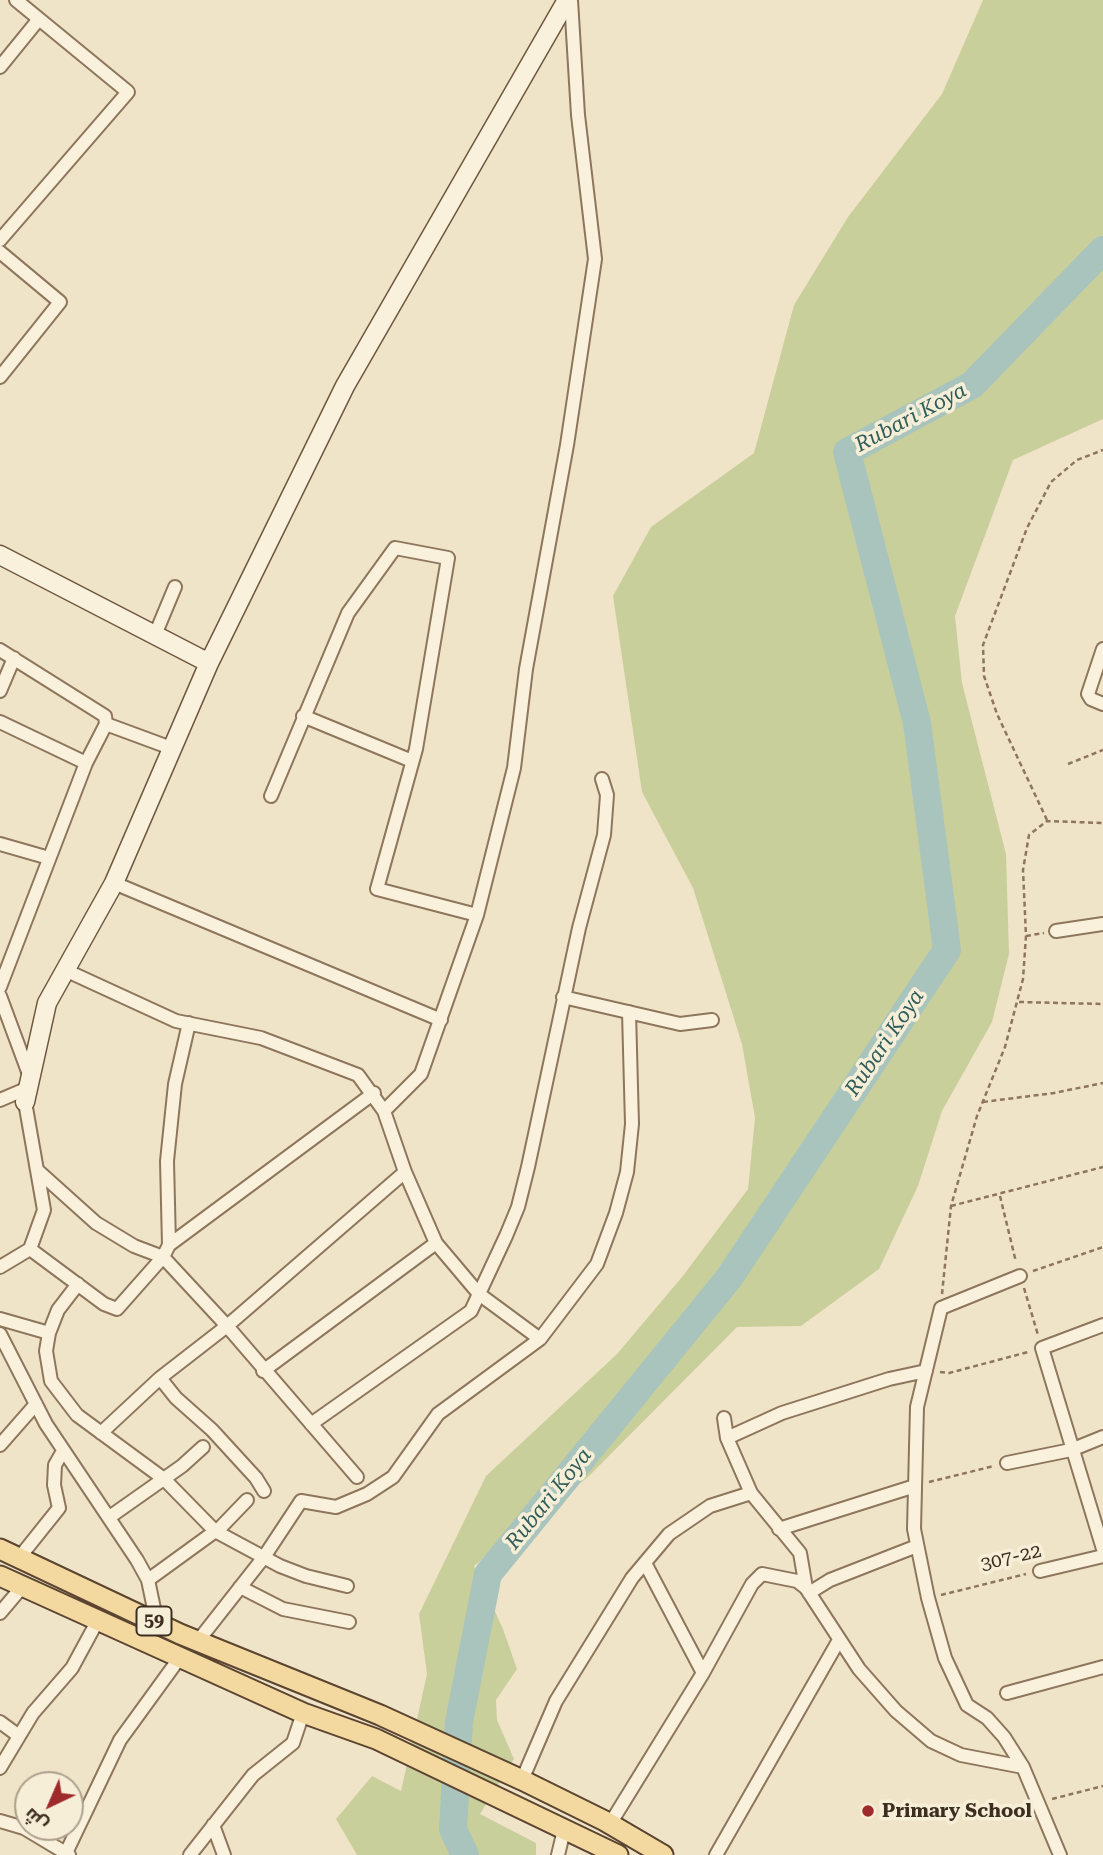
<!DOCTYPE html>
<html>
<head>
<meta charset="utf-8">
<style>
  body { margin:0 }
  #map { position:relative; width:1103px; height:1855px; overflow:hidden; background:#f0e4c8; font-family:"Roboto Serif",Cairo,serif }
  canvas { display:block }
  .north { position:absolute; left:14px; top:1771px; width:70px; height:70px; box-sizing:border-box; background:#f7eed8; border:2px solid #ada18e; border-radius:50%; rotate:224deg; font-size:19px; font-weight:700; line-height:28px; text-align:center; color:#3d2e20 }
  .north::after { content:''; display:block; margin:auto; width:24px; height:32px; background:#9e2a2b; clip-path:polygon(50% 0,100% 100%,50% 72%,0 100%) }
</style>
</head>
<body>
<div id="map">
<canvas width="1103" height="1855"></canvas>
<div class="north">ش</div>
</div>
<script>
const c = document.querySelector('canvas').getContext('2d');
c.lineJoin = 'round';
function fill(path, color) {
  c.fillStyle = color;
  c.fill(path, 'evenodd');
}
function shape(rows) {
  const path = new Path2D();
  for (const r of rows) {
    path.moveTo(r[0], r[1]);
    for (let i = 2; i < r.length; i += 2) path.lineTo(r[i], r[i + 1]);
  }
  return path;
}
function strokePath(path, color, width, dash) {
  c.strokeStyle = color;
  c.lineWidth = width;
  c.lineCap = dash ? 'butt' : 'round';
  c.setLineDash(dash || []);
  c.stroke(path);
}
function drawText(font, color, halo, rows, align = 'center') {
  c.font = font + ' "Roboto Serif",serif';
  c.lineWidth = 7;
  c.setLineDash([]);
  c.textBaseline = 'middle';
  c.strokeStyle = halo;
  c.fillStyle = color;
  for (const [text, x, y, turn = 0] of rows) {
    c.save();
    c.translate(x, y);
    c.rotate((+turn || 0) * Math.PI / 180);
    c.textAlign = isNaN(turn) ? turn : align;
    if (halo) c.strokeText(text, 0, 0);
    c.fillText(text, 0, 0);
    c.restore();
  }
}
fill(shape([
  [983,0,1103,0,1103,419,1013,460,955,616,962,683,1006,854,1009,954,992,1022,942,1111,918,1186,879,1269,801,1326,737,1327,588,1477,474,1566,503,1629,517,1669,496,1700,497,1720,514,1759,480,1814,536,1843,536,1855,357,1855,336,1819,372,1776,401,1791,427,1674,419,1614,486,1476,617,1354,682,1277,748,1189,755,1118,742,1044,693,888,642,792,613,596,651,527,754,453,794,305,848,217,942,94]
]), '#c9cf9b');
strokePath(shape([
  [465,1855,453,1829,459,1722,488,1574,729,1278,947,950,917,723,847,452,972,385,1103,250]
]), '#a9c4bc', 28);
const street = shape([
  [0,67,39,19],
  [0,240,128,92,16,0],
  [0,252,60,302,0,377],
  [155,635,175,587],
  [1103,649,1088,694,1091,699,1103,704],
  [0,650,105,716,106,724,86,763,0,987],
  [0,691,14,658],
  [303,716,412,761],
  [0,722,86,763],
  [106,724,171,748],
  [271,796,348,613,395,548,448,558,416,749,377,889,477,915],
  [0,844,49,858],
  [114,883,441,1020],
  [1056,931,1103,924],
  [65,970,176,1021,261,1038,358,1075,384,1111,405,1172,436,1243,479,1294,540,1339],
  [0,996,30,1077],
  [563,997,680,1024,712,1020],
  [0,1100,28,1088],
  [384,1111,421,1074,477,915,514,768,526,669,567,445,595,259,578,115,571,0],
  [37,1170,96,1223,134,1246,163,1257,227,1326,357,1477],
  [169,1245,167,1161,175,1084,189,1023],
  [30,1249,104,1304,117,1309,163,1257,169,1245,374,1093],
  [0,1267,30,1249,44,1210,25,1102],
  [1020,1276,941,1308,917,1407,914,1529,928,1598,945,1658,967,1705,987,1718,1004,1737,1023,1767,1060,1855],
  [0,1319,49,1333,46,1351,51,1381,77,1415,164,1479,215,1531,280,1566,306,1576,347,1586],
  [1103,1325,1042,1348,1103,1549],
  [49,1333,58,1310,78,1284],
  [0,1334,46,1424,137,1560,148,1580,157,1623],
  [263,1371,436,1243],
  [160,1378,176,1398,212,1430,256,1478,264,1491],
  [724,1418,727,1438,751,1493,800,1553,806,1588],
  [311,1424,471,1311,506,1236,518,1207,528,1167,579,928,604,835,607,795,602,779],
  [101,1433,160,1378,227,1326,405,1172],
  [727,1438,782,1413,889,1379,926,1371],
  [0,1445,36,1404],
  [1007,1463,1071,1450,1103,1437],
  [111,1516,182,1466,203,1447],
  [779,1529,915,1486],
  [19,1558,59,1508,54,1485,55,1465,63,1451],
  [645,1563,703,1673],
  [1040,1571,1103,1556],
  [148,1580,221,1527,247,1500],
  [240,1587,283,1609,349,1622],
  [809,1593,830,1580,917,1546],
  [0,1613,22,1587],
  [198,1641,264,1557,301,1501,336,1507,367,1494,393,1477,438,1414,540,1339,597,1264,616,1213,627,1172,632,1124,629,1012],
  [1007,1693,1103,1667],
  [0,1722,19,1736],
  [0,1768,33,1713,72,1668,98,1620],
  [522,1780,556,1701,632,1578,669,1534,710,1506,751,1493],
  [0,1821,24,1828,69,1855],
  [610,1824,703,1673,752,1584,762,1574,797,1581,806,1588,859,1669,896,1711,931,1741,961,1755,1023,1767],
  [213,1825,224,1855],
  [65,1855,120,1740,181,1656],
  [190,1855,253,1775,293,1743,303,1713],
  [558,1855,564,1830],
  [716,1855,839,1640]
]);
const secondary = shape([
  [0,555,209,663],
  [25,1102,47,1003,114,883,209,663,345,386,567,0]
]);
const primary = shape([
  [0,1549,180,1634,380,1715,522,1780,605,1821,663,1855],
  [0,1576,303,1713,376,1739,618,1855]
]);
strokePath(street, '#8d765c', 16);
strokePath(secondary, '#6f573f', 21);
strokePath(primary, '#5b4430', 23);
strokePath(shape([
  [1068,764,1103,750],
  [1047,820,997,714,984,676,983,645,1027,528,1051,482,1077,460,1103,450],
  [1026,936,1044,933],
  [1019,1002,1103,1004],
  [983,1102,1054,1093,1103,1083],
  [1000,1196,1016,1262],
  [951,1206,1103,1167],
  [1033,1271,1103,1247],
  [1024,1288,1038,1335],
  [942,1294,951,1206,977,1116,1005,1047,1023,979,1026,936,1023,870,1029,835,1047,821,1103,823],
  [940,1372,949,1373,1028,1352],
  [929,1482,994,1466],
  [941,1595,1026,1574],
  [1052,1799,1103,1786]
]), '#8d765c', 2.5, [5, 3.5]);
strokePath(street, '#faf1dc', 12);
strokePath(secondary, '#faf1dc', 18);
strokePath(primary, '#f3d9a0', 19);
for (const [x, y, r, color] of [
  [868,1811,7,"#9e2a2b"]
]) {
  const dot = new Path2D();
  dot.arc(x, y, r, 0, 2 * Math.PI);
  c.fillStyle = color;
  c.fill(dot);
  strokePath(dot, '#f7eed8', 2.5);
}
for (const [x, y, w] of [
  [154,1621,35]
]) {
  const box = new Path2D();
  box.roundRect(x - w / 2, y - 14.5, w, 29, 5);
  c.fillStyle = '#f7eed8';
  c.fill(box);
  strokePath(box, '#3d2e20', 2);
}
drawText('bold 18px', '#3d2e20', null, [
  ["59",154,1621]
]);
drawText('19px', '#3d2e20', '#f7eed8', [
  ["307-22",1011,1558,-13]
]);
drawText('bold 19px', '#3d2e20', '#f7eed8', [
  ["Primary School",882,1811]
], 'left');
drawText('italic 21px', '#2f5d5a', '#f7eed8', [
  ["Rubari Koya",911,418,-28],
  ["Rubari Koya",885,1043,-56],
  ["Rubari Koya",549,1499,-51]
]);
</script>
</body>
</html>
